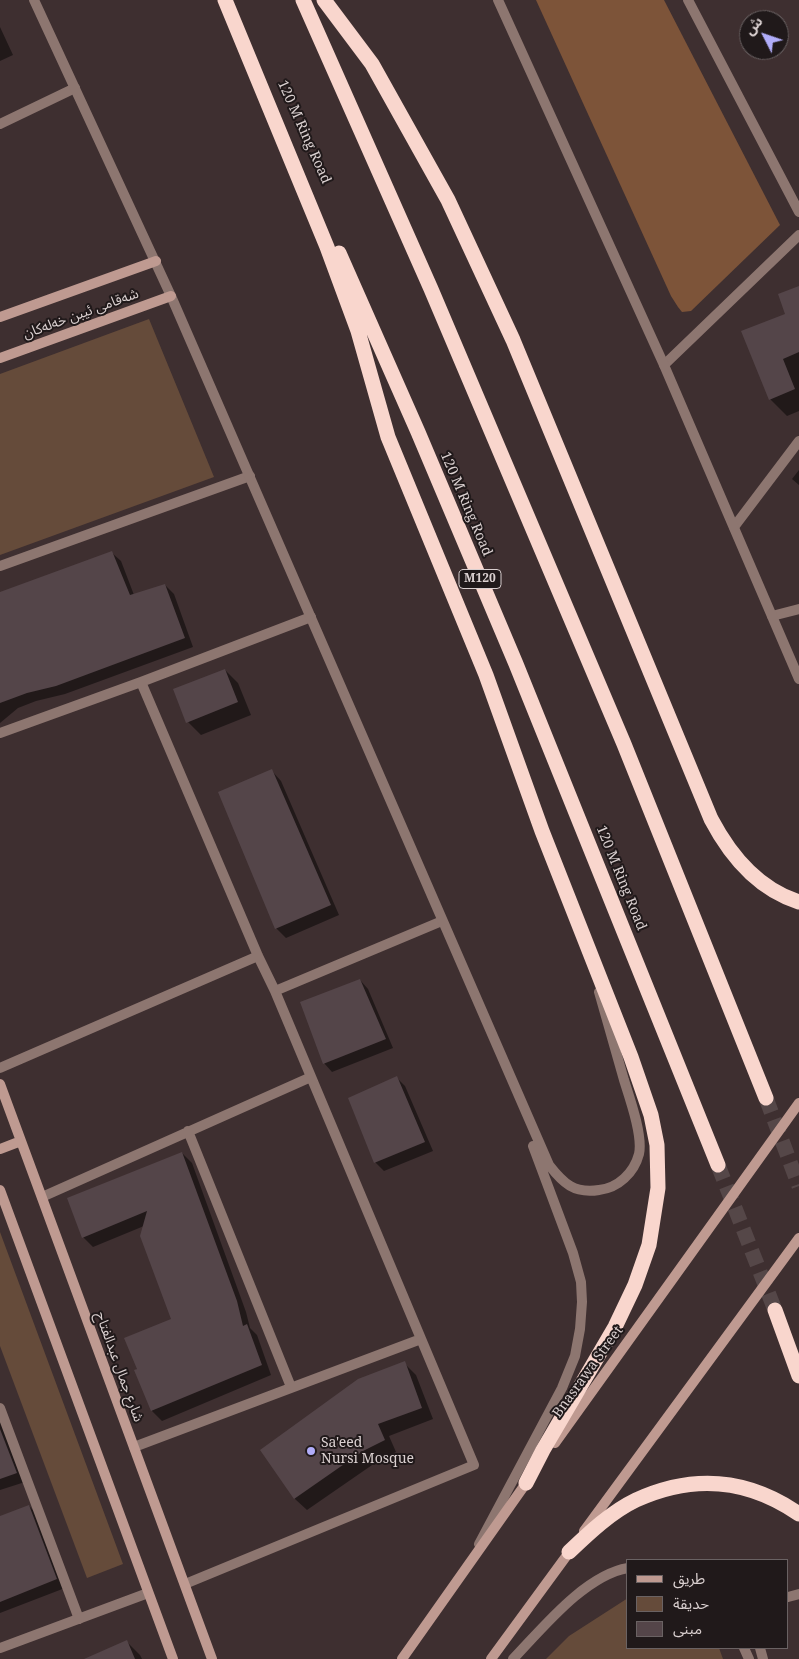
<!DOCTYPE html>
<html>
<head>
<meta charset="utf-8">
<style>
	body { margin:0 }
	#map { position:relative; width:799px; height:1659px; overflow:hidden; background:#3e2f30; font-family:"Noto Serif","Noto Sans Arabic",serif }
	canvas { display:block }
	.legend { position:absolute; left:626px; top:1559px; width:162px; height:90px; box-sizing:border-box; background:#20191a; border:1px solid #6a6263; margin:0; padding:6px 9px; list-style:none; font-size:15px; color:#dad0d0 }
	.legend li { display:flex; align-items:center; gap:10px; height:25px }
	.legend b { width:25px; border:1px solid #6a6263 }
	.north { position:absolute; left:739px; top:10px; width:50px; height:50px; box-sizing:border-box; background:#20191a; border:1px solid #6a6263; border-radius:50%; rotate:311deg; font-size:14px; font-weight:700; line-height:20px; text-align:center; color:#dad0d0 }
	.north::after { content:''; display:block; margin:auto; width:18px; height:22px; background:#b1adfa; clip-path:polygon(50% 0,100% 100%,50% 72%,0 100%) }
</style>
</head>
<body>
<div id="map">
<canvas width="799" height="1659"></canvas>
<ul class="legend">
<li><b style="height:6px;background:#bf9a91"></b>طريق</li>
<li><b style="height:14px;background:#654b3a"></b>حديقة</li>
<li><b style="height:14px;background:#544549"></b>مبنى</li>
</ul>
<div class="north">ش</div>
</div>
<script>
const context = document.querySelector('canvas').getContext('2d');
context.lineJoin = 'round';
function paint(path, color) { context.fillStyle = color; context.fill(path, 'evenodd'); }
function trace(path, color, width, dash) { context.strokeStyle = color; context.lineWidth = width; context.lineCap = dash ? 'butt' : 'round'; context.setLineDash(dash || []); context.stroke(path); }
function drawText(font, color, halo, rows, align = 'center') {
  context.font = font + ' "Noto Serif","Noto Sans Arabic",serif'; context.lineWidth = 4; context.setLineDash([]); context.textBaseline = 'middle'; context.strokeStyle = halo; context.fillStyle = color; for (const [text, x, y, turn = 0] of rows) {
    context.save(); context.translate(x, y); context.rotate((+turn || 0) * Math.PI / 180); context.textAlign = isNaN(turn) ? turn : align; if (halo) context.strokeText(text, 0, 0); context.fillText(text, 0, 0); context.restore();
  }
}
const green = new Path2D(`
	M 149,319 L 214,477 L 0,555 L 0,374 Z
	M 0,1232 L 123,1564 L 87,1578 L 0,1346 Z
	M 628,1598 L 628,1648 L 719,1648 L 723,1659 L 546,1659 L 569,1636 Z`);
const forest = new Path2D(`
	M 536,0 L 664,0 L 780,225 L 691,311 L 682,312 L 678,307 L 671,296 Z`);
const shadow = new Path2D(`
	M 0,27 L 13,55 L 0,61 Z
	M 799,291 L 799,411 L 787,416 L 770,399 L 787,314 Z
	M 799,470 L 799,485 L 792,479 Z
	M 112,553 L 121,561 L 134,595 L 165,585 L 174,594 L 193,647 L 65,694 L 36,701 L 18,708 L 0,723 L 0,593 Z
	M 225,670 L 238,683 L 251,715 L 201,735 L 188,722 Z
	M 272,771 L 281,781 L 339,915 L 286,938 L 276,928 Z
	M 360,980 L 368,989 L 393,1048 L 332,1072 L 324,1063 Z
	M 396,1077 L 405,1086 L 433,1151 L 384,1171 L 375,1162 Z
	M 182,1153 L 192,1163 L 246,1312 L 250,1328 L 257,1335 L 271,1375 L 162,1421 L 152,1411 L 136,1370 L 173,1319 L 144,1226 L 93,1247 L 83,1237 Z
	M 404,1363 L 416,1375 L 433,1419 L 389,1436 L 396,1452 L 375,1463 L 307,1510 L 295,1499 L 262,1450 Z
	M 0,1409 L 25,1482 L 0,1490 Z
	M 29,1506 L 38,1515 L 65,1588 L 0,1613 L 0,1518 Z
	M 127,1642 L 140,1655 L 142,1659 L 94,1659 Z`);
const building = new Path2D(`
	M 799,286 L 799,352 L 783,359 L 795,389 L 769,400 L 741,331 L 785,314 L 778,294 Z
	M 112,551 L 130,595 L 165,584 L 185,638 L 56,686 L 27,693 L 0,703 L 0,592 Z
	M 225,669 L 238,702 L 186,723 L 173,689 Z
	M 272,769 L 331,905 L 275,929 L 218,792 Z
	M 360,979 L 386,1039 L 323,1064 L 300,1002 Z
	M 397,1076 L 425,1142 L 374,1163 L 348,1098 Z
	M 182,1152 L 237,1301 L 243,1326 L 247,1324 L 262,1365 L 151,1411 L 134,1370 L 137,1369 L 124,1338 L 171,1319 L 140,1236 L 147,1211 L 82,1238 L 67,1198 Z
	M 405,1361 L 422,1408 L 378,1424 L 385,1440 L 363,1451 L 294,1499 L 260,1450 L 358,1379 Z
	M 0,1429 L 17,1473 L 0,1479 Z
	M 29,1505 L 57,1579 L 0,1602 L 0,1516 Z
	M 127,1640 L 135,1659 L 84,1659 Z`);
const motorwayTunnel = new Path2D(`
	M 766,1098 L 799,1186
	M 718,1165 L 775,1310`);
const minor = new Path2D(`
	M 688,0 L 799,212
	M 0,124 L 75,88
	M 664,365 L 799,235
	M 734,527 L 799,441
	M 0,566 L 250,476
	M 772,616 L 799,609
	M 141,682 L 258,956 L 275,991 L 474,1465 L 185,1584
	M 0,733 L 141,682 L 311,617
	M 275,991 L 442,921
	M 0,1068 L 258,956
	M 188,1131 L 291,1387
	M 42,1197 L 311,1077
	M 0,1408 L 79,1619
	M 134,1447 L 421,1339`);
const tertiary = new Path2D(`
	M 34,0 L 171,296 L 549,1165 C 563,1183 574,1194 599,1190 C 618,1188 634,1173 639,1154 C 643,1136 630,1099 624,1080 C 616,1051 607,1021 599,992
	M 498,0 L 664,365 L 799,679
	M 479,1544 L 562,1388 L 575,1356 L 580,1329 L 582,1302 L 581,1282 L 573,1253 L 533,1146
	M 788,1597 L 799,1594
	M 0,1648 L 148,1593
	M 744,1648 L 749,1659
	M 760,1648 L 763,1659
	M 513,1659 C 542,1629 585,1575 628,1568`);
const secondary = new Path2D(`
	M 0,317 L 156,261
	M 0,358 L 171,296
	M 0,1084 L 212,1659
	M 0,1149 L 21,1141
	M 0,1190 L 173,1659
	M 555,1443 L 799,1103
	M 584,1531 L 799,1238
	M 402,1659 L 529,1479
	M 491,1659 L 573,1547`);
const motorway = new Path2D(`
	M 225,0 L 327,247 L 358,331 L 388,437 L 486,675 L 542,831 L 631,1057 L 651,1115 L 657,1145 L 658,1188 L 649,1245 L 635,1285 L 615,1327 L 543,1450 L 526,1483
	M 303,0 L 431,289 L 624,744 L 766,1098
	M 324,0 L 372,64 L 448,200 L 513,340 L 711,819 C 731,857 758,889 799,902
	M 339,253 L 418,432 L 516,664 L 718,1165
	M 775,1310 L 799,1376
	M 569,1552 C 589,1533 611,1512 636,1500 C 693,1474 747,1478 799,1514`);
const markers = [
	[311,1451,5,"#b1adfa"]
];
const shields = [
	[480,579,42]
];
const shieldNames = [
	["M120",480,579]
];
const streetNames = [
	["120 M Ring Road",304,132,66],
	["شەقامی ئیبن خەلەکان",81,314,-20],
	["120 M Ring Road",466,504,67],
	["120 M Ring Road",621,878,68],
	["شارع جمال عبدالفتاح",119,1367,70],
	["Bnasrawa Street",588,1372,-54]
];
const poiNames = [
	["Sa'eed",321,1443],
	["Nursi Mosque",321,1459]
];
paint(green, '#654b3a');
paint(forest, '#7d5439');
paint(shadow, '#0007');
paint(building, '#544549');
trace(motorwayTunnel, '#554748', 15, [15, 8]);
trace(minor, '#8d7670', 10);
trace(tertiary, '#8d7670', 10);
trace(secondary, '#bf9a91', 10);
trace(motorway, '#f9d6cd', 15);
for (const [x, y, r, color] of markers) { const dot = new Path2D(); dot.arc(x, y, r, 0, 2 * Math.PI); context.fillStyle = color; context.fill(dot); trace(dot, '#20191a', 2); }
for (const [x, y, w] of shields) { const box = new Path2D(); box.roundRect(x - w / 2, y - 9.5, w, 19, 4); context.fillStyle = '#20191a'; context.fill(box); trace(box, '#dad0d0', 1); }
drawText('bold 12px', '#dad0d0', null, shieldNames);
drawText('14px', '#dad0d0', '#20191a', streetNames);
drawText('14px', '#dad0d0', '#20191a', poiNames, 'left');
</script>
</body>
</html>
